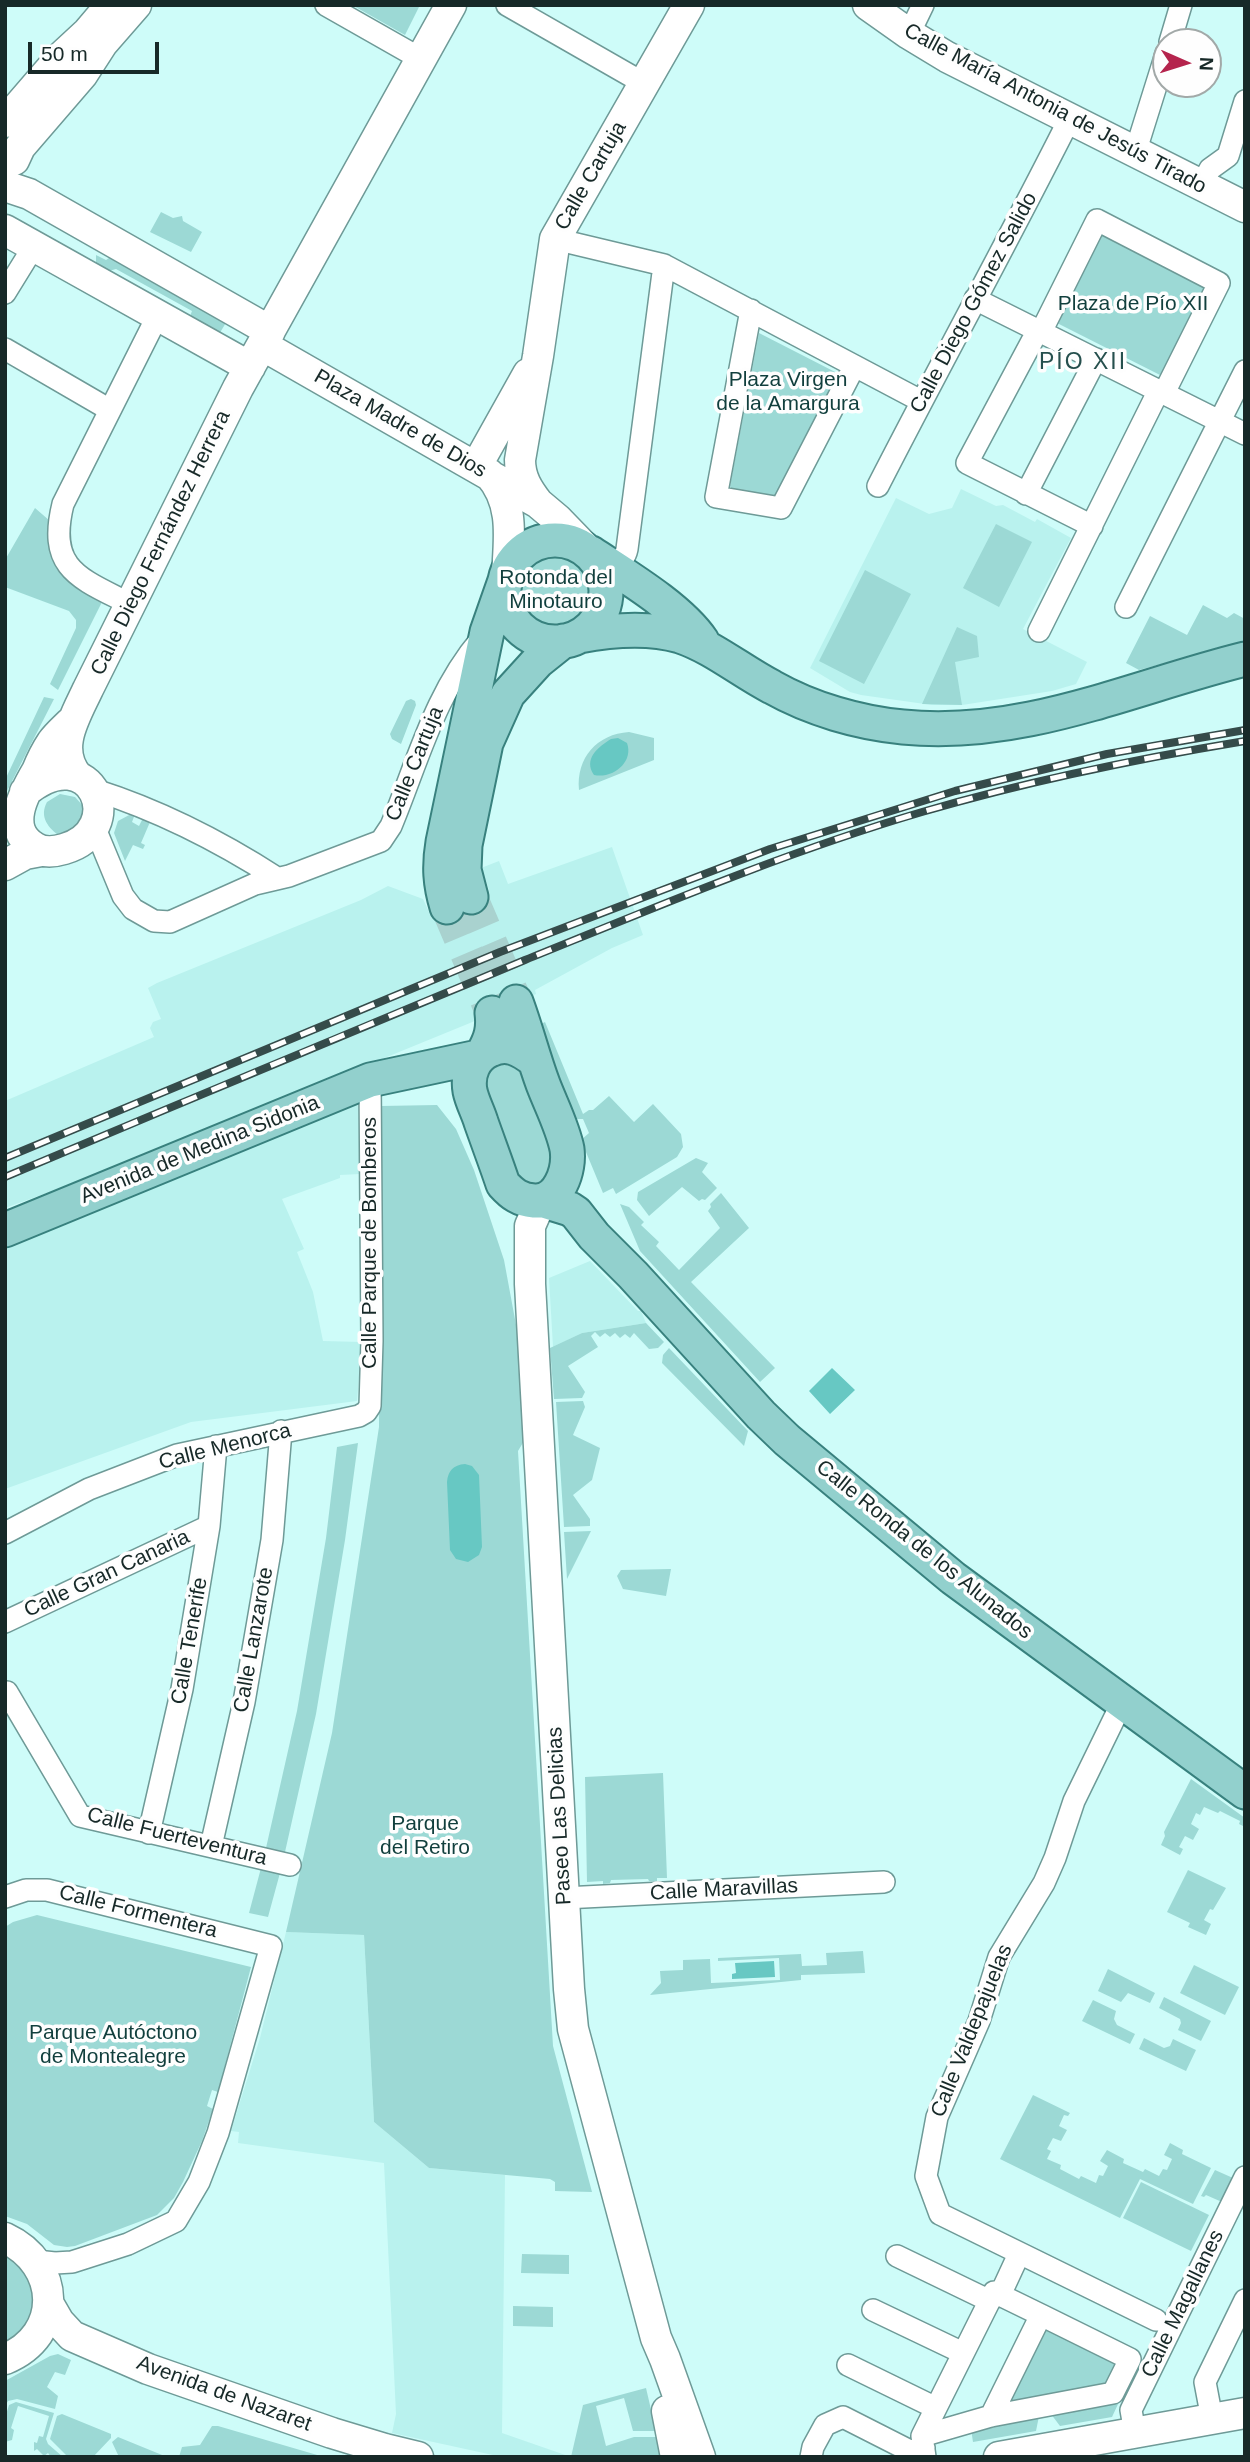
<!DOCTYPE html>
<html>
<head>
<meta charset="utf-8">
<style>
	body { margin:0 }
	#map { position:relative; width:1250px; height:2462px; overflow:hidden; background:#cefcf9; font-family:Arial,sans-serif }
	canvas { display:block }
	.frame { position:absolute; inset:0; border:7px solid #172928; pointer-events:none }
	.north { position:absolute; left:1152px; top:28px; width:70px; height:70px; box-sizing:border-box; background:#fefefe; border:2px solid #a2a9a8; border-radius:50%; rotate:93deg; font-size:19px; font-weight:700; line-height:28px; text-align:center; color:#172928 }
	.north::after { content:''; display:block; margin:auto; width:24px; height:32px; background:#b5244d; clip-path:polygon(50% 0,100% 100%,50% 72%,0 100%) }
	.scale { position:absolute; left:28px; top:42px; width:131px; height:32px; box-sizing:border-box; border:4px solid #172928; border-top:0; padding-left:9px; font-size:21px; line-height:24px; white-space:nowrap; color:#172928; -webkit-text-stroke:5px #fefefe; paint-order:stroke }
</style>
</head>
<body>
<div id="map">
<canvas width="1250" height="2462"></canvas>
<div class="frame"></div>
<div class="north">N</div>
<div class="scale">50 m</div>
</div>
<script>
const context = document.querySelector('canvas').getContext('2d');
context.lineJoin = 'round';
function paint(path, color) { context.fillStyle = color; context.fill(path, 'evenodd'); }
function trace(path, color, width, dash) { context.strokeStyle = color; context.lineWidth = width; context.lineCap = dash ? 'butt' : 'round'; context.setLineDash(dash || []); context.stroke(path); }
function drawText(font, color, halo, rows, align = 'center') {
  context.font = font + ' Arial,sans-serif'; context.lineWidth = 7; context.setLineDash([]); context.textBaseline = 'middle'; context.strokeStyle = halo; context.fillStyle = color; for (const [text, x, y, turn = 0] of rows) {
    context.save(); context.translate(x, y); context.rotate((+turn || 0) * Math.PI / 180); context.textAlign = isNaN(turn) ? turn : align; if (halo) context.strokeText(text, 0, 0); context.fillText(text, 0, 0); context.restore();
  }
}
const built = new Path2D(`
	M 961,489 L 996,506 L 1003,505 L 1035,522 L 1037,519 L 1071,538 L 1023,629 L 1087,662 L 1076,684 L 1052,691 L 962,705 L 932,705 L 861,695 L 850,692 L 810,668 L 896,498 L 929,514 L 952,508 Z
	M 612,847 L 643,935 L 612,948 L 535,990 L 536,994 L 470,1023 L 108,1171 L 5,1208 L 5,1101 L 154,1037 L 150,1028 L 153,1022 L 161,1019 L 148,988 L 157,983 L 361,900 L 388,886 L 423,899 L 430,914 L 489,890 L 481,868 L 499,861 L 508,884 Z
	M 356,1103 L 359,1107 L 360,1174 L 340,1175 L 340,1178 L 282,1199 L 304,1249 L 297,1252 L 313,1292 L 323,1341 L 362,1342 L 357,1401 L 191,1422 L 5,1489 L 5,1249 L 192,1169 Z
	M 590,1261 L 638,1311 L 641,1311 L 646,1323 L 582,1333 L 553,1347 L 549,1278 Z
	M 286,1932 L 364,1935 L 374,2122 L 429,2168 L 505,2175 L 502,2433 L 571,2457 L 502,2457 L 392,2433 L 396,2414 L 384,2163 L 238,2143 L 239,2132 L 231,2131 L 260,2038 Z`);
const green = new Path2D(`
	M 352,5 L 420,5 L 405,35 Z
	M 161,212 L 173,218 L 182,216 L 183,221 L 202,232 L 191,252 L 150,232 Z
	M 1101,234 L 1106,234 L 1207,286 L 1164,377 L 1055,322 Z
	M 96,255 L 106,260 L 112,256 L 227,321 L 218,336 L 189,319 L 192,311 L 116,269 L 105,272 L 96,266 Z
	M 759,333 L 841,375 L 777,497 L 732,489 L 730,486 Z
	M 35,508 L 50,521 L 104,598 L 58,690 L 50,684 L 76,628 L 76,620 L 69,611 L 5,587 L 5,560 Z
	M 996,524 L 1032,542 L 999,607 L 963,588 Z
	M520 591a36 36 0 1 1 72 0a36 36 0 1 1-72 0Z
	M 865,570 L 911,594 L 864,684 L 819,661 Z
	M 1203,605 L 1227,618 L 1234,613 L 1245,619 L 1245,642 L 1139,670 L 1126,663 L 1150,616 L 1187,635 Z
	M 957,627 L 977,636 L 979,657 L 955,662 L 962,705 L 922,704 Z
	M 44,697 L 54,699 L 7,791 L 5,790 L 5,780 Z
	M 411,699 L 415,701 L 416,705 L 401,744 L 392,739 L 390,734 L 406,701 Z
	M 629,732 L 654,738 L 654,760 L 579,790 C 576,758 597,734 629,732 Z
	M 60,794 L 75,797 L 85,808 L 80,824 L 61,837 C 48,828 39,817 47,802 Z
	M 133,813 L 135,814 L 132,822 L 139,826 L 143,818 L 150,822 L 141,843 L 145,845 L 143,849 L 133,845 L 125,861 L 114,833 L 118,821 Z
	M 545,1022 L 583,1114 L 589,1110 L 593,1110 L 609,1096 L 634,1122 L 653,1104 L 681,1134 L 683,1147 L 677,1157 L 616,1194 L 613,1188 L 603,1193 L 581,1140 L 589,1133 L 583,1119 L 574,1119 L 541,1024 Z
	M 497,1059 L 522,1068 L 555,1160 L 546,1186 L 519,1187 L 478,1083 Z
	M 437,1105 L 456,1129 L 474,1170 L 504,1260 L 519,1341 L 524,1441 L 518,1451 L 553,2046 L 592,2192 L 555,2191 L 555,2182 L 550,2179 L 429,2168 L 374,2122 L 364,1935 L 286,1932 L 332,1733 L 379,1427 L 381,1106 Z
	M 696,1158 L 708,1163 L 702,1172 L 717,1188 L 705,1200 L 702,1199 L 699,1201 L 682,1187 L 649,1216 L 637,1200 L 638,1192 Z
	M 721,1193 L 749,1228 L 691,1282 L 775,1368 L 760,1382 L 640,1251 L 620,1204 L 629,1207 L 644,1222 L 641,1225 L 659,1242 L 656,1246 L 679,1270 L 720,1228 L 708,1211 L 711,1207 L 710,1204 Z
	M 646,1323 L 664,1342 L 658,1348 L 649,1349 L 634,1333 L 630,1338 L 625,1334 L 620,1338 L 615,1333 L 610,1337 L 605,1333 L 600,1337 L 595,1332 L 591,1336 L 598,1347 L 568,1366 L 585,1392 L 582,1398 L 554,1399 L 550,1348 L 582,1333 Z
	M 669,1348 L 748,1431 L 744,1446 L 662,1363 L 663,1355 Z
	M 583,1401 L 585,1407 L 573,1435 L 600,1448 L 592,1480 L 573,1495 L 590,1519 L 590,1526 L 564,1527 L 556,1402 Z
	M 358,1443 L 345,1540 L 316,1714 L 285,1852 L 266,1848 L 297,1711 L 326,1538 L 337,1447 Z
	M 591,1531 L 567,1579 L 564,1532 Z
	M 671,1569 L 666,1596 L 623,1589 L 617,1576 L 621,1570 Z
	M 663,1773 L 667,1878 L 657,1878 L 657,1881 L 649,1881 L 648,1879 L 611,1880 L 610,1883 L 603,1884 L 603,1881 L 587,1882 L 585,1777 Z
	M 1191,1779 L 1245,1818 L 1245,1827 L 1239,1824 L 1240,1821 L 1220,1811 L 1218,1813 L 1204,1807 L 1200,1815 L 1196,1813 L 1191,1824 L 1199,1829 L 1193,1840 L 1185,1836 L 1179,1847 L 1183,1849 L 1180,1855 L 1161,1845 L 1165,1836 L 1164,1832 Z
	M 261,1868 L 280,1873 L 268,1917 L 249,1913 Z
	M 1188,1870 L 1226,1888 L 1213,1910 L 1210,1909 L 1204,1920 L 1211,1924 L 1206,1935 L 1188,1927 L 1190,1923 L 1167,1912 Z
	M 37,1915 L 251,1967 L 218,2092 L 212,2090 L 207,2106 L 213,2109 L 202,2141 L 183,2182 L 174,2198 L 157,2215 L 75,2246 L 67,2247 L 54,2245 L 27,2224 L 5,2216 L 5,1927 L 13,1922 Z
	M 863,1951 L 865,1973 L 801,1975 L 801,1980 L 650,1995 L 661,1983 L 660,1971 L 683,1970 L 683,1960 L 710,1959 L 711,1983 L 780,1980 L 779,1958 L 718,1961 L 718,1958 L 801,1954 L 802,1966 L 827,1965 L 826,1953 Z
	M 1194,1965 L 1239,1987 L 1225,2015 L 1180,1993 Z
	M 1108,1969 L 1155,1993 L 1150,2003 L 1128,1993 L 1121,2002 L 1098,1991 Z
	M 1164,1997 L 1211,2021 L 1201,2041 L 1178,2030 L 1181,2023 L 1180,2019 L 1159,2008 Z
	M 1093,2000 L 1116,2011 L 1114,2019 L 1117,2025 L 1135,2034 L 1130,2044 L 1082,2021 Z
	M 1144,2038 L 1164,2048 L 1170,2046 L 1173,2039 L 1196,2050 L 1186,2071 L 1139,2049 Z
	M 1033,2095 L 1070,2113 L 1068,2116 L 1064,2115 L 1059,2126 L 1067,2130 L 1061,2141 L 1053,2138 L 1047,2149 L 1051,2151 L 1047,2159 L 1061,2165 L 1060,2169 L 1079,2179 L 1081,2176 L 1096,2183 L 1099,2175 L 1103,2176 L 1108,2166 L 1100,2161 L 1107,2150 L 1124,2159 L 1123,2163 L 1143,2172 L 1145,2169 L 1159,2176 L 1163,2169 L 1167,2170 L 1172,2159 L 1164,2155 L 1170,2143 L 1183,2150 L 1182,2154 L 1211,2168 L 1193,2204 L 1140,2179 L 1120,2218 L 1000,2159 Z
	M 1215,2170 L 1233,2178 L 1222,2202 L 1206,2195 L 1204,2197 L 1201,2196 Z
	M 1141,2182 L 1209,2215 L 1191,2251 L 1123,2218 Z
	M 5,2251 L 27,2269 L 35,2300 L 31,2318 L 21,2333 L 5,2345 Z
	M 522,2254 L 569,2255 L 569,2274 L 521,2273 Z
	M 513,2306 L 553,2307 L 553,2327 L 513,2326 Z
	M 1044,2325 L 1118,2363 L 1109,2387 L 1007,2406 Z
	M 58,2354 L 71,2360 L 65,2375 L 55,2372 L 47,2387 L 58,2396 L 55,2409 L 17,2399 L 8,2401 L 5,2406 L 5,2381 L 50,2356 Z
	M 646,2388 L 656,2431 L 633,2431 L 624,2398 L 596,2406 L 606,2446 L 634,2437 L 658,2437 L 663,2457 L 571,2457 L 583,2405 Z
	M 16,2402 L 54,2413 L 46,2439 L 48,2444 L 63,2457 L 51,2457 L 48,2453 L 44,2456 L 37,2449 L 34,2451 L 34,2442 L 37,2443 L 39,2436 L 43,2437 L 49,2416 L 18,2406 L 11,2428 L 14,2430 L 12,2440 L 5,2442 L 5,2418 L 9,2405 Z
	M 1119,2402 L 1112,2417 L 1060,2426 L 1051,2414 Z
	M 62,2414 L 111,2434 L 111,2438 L 93,2457 L 68,2457 L 50,2439 L 57,2416 Z
	M 1039,2416 L 1036,2431 L 973,2442 L 971,2429 Z
	M 212,2426 L 218,2426 L 324,2457 L 179,2457 L 182,2447 L 200,2445 Z
	M 118,2437 L 167,2457 L 119,2457 L 112,2442 Z`);
const water = new Path2D(`
	M 611,739 L 618,738 L 627,743 C 634,762 613,779 594,775 C 583,759 598,747 611,739 Z
	M 832,1368 L 855,1390 L 830,1414 L 809,1391 Z
	M 465,1464 L 472,1466 L 479,1475 L 482,1547 L 479,1555 L 468,1562 L 456,1559 L 450,1550 L 447,1482 C 448,1471 453,1465 465,1464 Z
	M 774,1961 L 775,1977 L 732,1979 L 732,1974 L 736,1973 L 735,1963 Z`);
const primaryTunnel = new Path2D(`
	M 471,897 L 516,1002
	M 447,907 L 492,1013`);
const street = new Path2D(`
	M 326,5 L 421,59
	M 507,5 L 645,84
	M 909,34 L 923,5
	M 1170,42 L 1181,5
	M 1135,153 L 1166,54
	M 1201,186 L 1210,169 L 1228,156 L 1245,101
	M 555,239 L 664,265 L 921,401
	M 5,293 L 34,246
	M 975,299 L 1245,434
	M 751,310 L 716,497 L 781,508 L 854,367
	M 1038,330 L 967,463 L 1092,526
	M 1041,332 L 1097,220 L 1219,283 L 1164,393
	M 5,349 L 110,410
	M 878,486 C 941,363 1007,243 1069,120
	M 1026,494 L 1096,359
	M 602,557 C 613,561 624,564 627,549 L 664,265
	M 130,604 C 79,578 47,569 63,504 L 158,315
	M 1126,607 L 1245,371
	M 1039,631 L 1159,390
	M 95,790 C 158,810 221,842 277,878
	M 94,826 L 123,896 L 133,909 L 154,921 L 170,922 L 255,884 L 289,876 L 381,841 L 391,826 C 418,761 435,693 481,639
	M 5,1533 L 89,1489 L 177,1455 L 359,1416 L 366,1412 L 370,1406 L 372,1341 L 370,1080
	M 5,1622 L 209,1526
	M 7,1692 L 80,1816 L 290,1865
	M 1124,1704 L 1115,1717 L 1074,1801 L 1055,1858 L 1044,1883 L 999,1957 L 979,2021 L 937,2117 L 926,2176 L 940,2214 L 1156,2320
	M 149,1833 L 182,1689 L 209,1526 L 216,1446
	M 211,1846 L 244,1702 L 272,1540 L 281,1431
	M 5,1897 L 26,1890 L 47,1890 L 271,1946 L 218,2133 L 199,2182 L 176,2221 L 128,2244 L 72,2262 L 55,2263 L 36,2261
	M 564,1898 L 884,1882
	M 897,2256 L 990,2301
	M 1000,2295 L 1041,2315
	M 873,2310 L 963,2353
	M 848,2365 L 936,2408
	M 1212,2419 L 1205,2382 L 1245,2300
	M 1135,2433 L 1131,2410 L 1245,2177
	M 922,2436 L 991,2416 L 1113,2393 L 1130,2359 L 1041,2315 L 991,2416
	M 811,2457 L 813,2447 L 825,2425 L 843,2417 L 910,2451 L 924,2448
	M 925,2457 L 922,2436 L 994,2292 L 1000,2295 L 1019,2254`);
const secondary = new Path2D(`
	M 868,5 L 909,34 L 947,57 L 1245,207
	M 5,122 L 61,57 L 88,32 L 110,6
	M 14,160 L 20,147 L 82,75 L 102,44 L 136,5
	M 5,186 L 29,194 L 270,331
	M 5,230 L 250,367
	M 262,345 L 538,503 L 557,519 L 589,552
	M 476,467 L 528,374
	M 489,474 C 515,503 509,539 507,575
	M 538,503 C 528,490 520,478 520,460 L 538,356 L 555,239 L 689,5
	M 78,777 C 54,749 75,717 88,689 L 238,388 L 451,5
	M 25,792 C 92,736 130,830 64,849 C 54,852 43,853 34,847 C 4,828 24,793 37,771 C 41,761 46,751 52,742 C 57,735 64,729 70,723
	M 5,865 L 25,854 L 41,851
	M 541,1201 L 530,1226 L 530,1284 L 569,1989 L 573,2029 L 656,2338 L 665,2359 L 700,2457
	M 5,2238 C 61,2264 64,2335 5,2359
	M 48,2303 L 59,2322 L 72,2336 L 148,2369 L 332,2433 L 385,2449 L 418,2457
	M 667,2411 L 676,2457
	M 999,2457 L 1245,2413`);
const primary = new Path2D(`
	M504 591a51 51 0 1 1 102 0a51 51 0 1 1-102 0Z
	M 591,553 C 624,575 680,608 702,641
	M 579,636 C 611,630 649,627 680,636 C 713,647 741,671 772,687 C 811,709 859,723 903,727 C 1023,739 1132,687 1245,659
	M 471,897 L 464,870 L 465,845 L 486,743 L 508,694 L 538,661 L 563,641
	M 447,907 C 440,884 439,866 443,842 L 487,632 L 507,575
	M 516,1002 C 526,1029 533,1057 543,1084 C 551,1105 563,1128 567,1149 C 570,1170 559,1203 534,1201 C 520,1200 512,1194 503,1184 C 496,1163 488,1142 481,1122 C 478,1112 472,1101 470,1091 C 467,1074 474,1057 490,1050 C 507,1042 520,1049 534,1060
	M 483,1053 C 491,1039 494,1029 492,1013
	M 544,1201 L 570,1209 L 576,1213 L 594,1236 L 633,1275 L 761,1415 L 787,1440 L 953,1578 L 1245,1792
	M 5,1230 L 370,1080 L 478,1057`);
const rail = new Path2D(`
	M 5,1158 L 500,952 L 770,849 L 955,791 L 1107,754 L 1245,730
	M 5,1177 C 178,1104 351,1032 525,960 C 656,907 786,852 922,812 C 1028,781 1136,759 1245,741`);
const streetNames = [
	["Calle María Antonia de Jesús Tirado",1055,109,28],
	["Calle Cartuja",591,176,-60],
	["Calle Diego Gómez Salido",974,303,-62],
	["Plaza Madre de Dios",400,424,30],
	["Calle Diego Fernández Herrera",161,543,-64],
	["Calle Cartuja",415,764,-68],
	["Avenida de Medina Sidonia",200,1150,-22],
	["Calle Parque de Bomberos",370,1243,-90],
	["Calle Menorca",225,1447,-14],
	["Calle Ronda de los Alunados",924,1550,39],
	["Calle Gran Canaria",107,1574,-25],
	["Calle Lanzarote",254,1640,-80],
	["Calle Tenerife",190,1641,-80],
	["Paseo Las Delicias",560,1816,-93],
	["Calle Fuerteventura",177,1837,14],
	["Calle Maravillas",724,1890,-3],
	["Calle Formentera",138,1912,14],
	["Calle Valdepajuelas",972,2031,-68],
	["Calle Magallanes",1183,2304,-64],
	["Avenida de Nazaret",224,2394,20]
];
const parkNames = [
	["Plaza de Pío XII",1133,304],
	["Plaza Virgen",788,380],
	["de la Amargura",788,404],
	["Rotonda del",556,578],
	["Minotauro",556,602],
	["Parque",425,1824],
	["del Retiro",425,1848],
	["Parque Autóctono",113,2033],
	["de Montealegre",113,2057]
];
const neighbourhoodNames = [
	["PÍO XII",1083,363]
];
paint(built, '#b9f2ee');
paint(green, '#9cd9d5');
paint(water, '#67c8c3');
trace(primaryTunnel, '#a9d2cf', 33, [33, 17]);
trace(street, '#6e9a97', 24);
trace(secondary, '#6e9a97', 33);
trace(primary, '#38817e', 37);
trace(street, '#fff', 21);
trace(secondary, '#fff', 30);
trace(primary, '#92d0cd', 33);
trace(rail, '#354b4a', 8);
trace(rail, '#fefefe', 5, [16]);
drawText('21px', '#172928', '#fefefe', streetNames);
drawText('21px', '#113f3d', '#fefefe', parkNames);
context.letterSpacing = '2px';
drawText('23px', '#26504e', '#fefefe', neighbourhoodNames);
context.letterSpacing = '0px';
</script>
</body>
</html>
